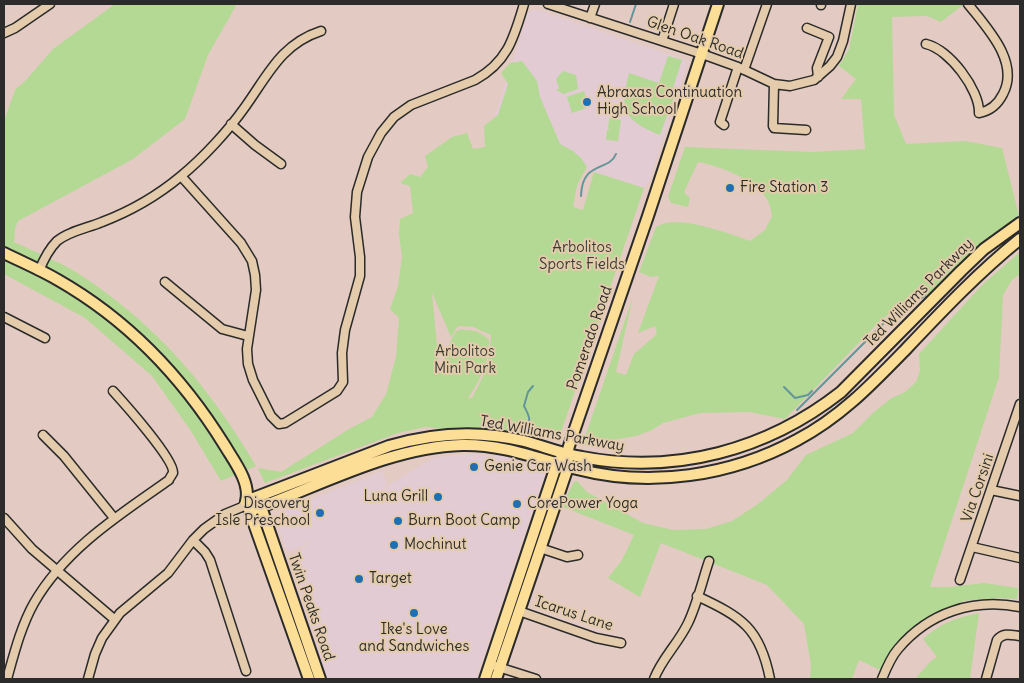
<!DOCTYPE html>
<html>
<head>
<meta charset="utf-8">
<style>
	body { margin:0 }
	#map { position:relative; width:1024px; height:683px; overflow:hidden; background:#e3cbc3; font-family:Delius,sans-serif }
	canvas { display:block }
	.frame { position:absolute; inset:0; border:5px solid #2b2b2b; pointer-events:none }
</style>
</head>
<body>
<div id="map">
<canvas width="1024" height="683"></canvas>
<div class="frame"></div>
</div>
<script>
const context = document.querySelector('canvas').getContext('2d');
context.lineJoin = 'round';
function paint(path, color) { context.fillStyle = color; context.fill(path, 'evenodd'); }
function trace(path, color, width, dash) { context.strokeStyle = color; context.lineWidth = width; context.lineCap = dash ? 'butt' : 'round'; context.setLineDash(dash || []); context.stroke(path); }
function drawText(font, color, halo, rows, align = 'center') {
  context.font = font + ' Delius,sans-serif'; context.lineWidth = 4; context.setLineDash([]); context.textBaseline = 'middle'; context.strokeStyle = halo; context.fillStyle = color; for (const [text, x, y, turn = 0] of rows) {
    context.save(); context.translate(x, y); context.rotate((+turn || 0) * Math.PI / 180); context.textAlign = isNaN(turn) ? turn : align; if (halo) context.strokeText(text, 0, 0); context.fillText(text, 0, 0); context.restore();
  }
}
const built = new Path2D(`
	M 535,9 L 686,60 L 686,67 L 649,182 L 644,188 L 488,138 L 528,13 Z
	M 466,454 L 506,456 L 546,470 L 476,679 L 326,679 L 294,561 L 296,551 L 316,540 L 287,552 L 275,516 L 283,510 L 383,471 L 387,485 L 358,517 L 389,485 L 433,458 Z`);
const green = new Path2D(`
	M 115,4 L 237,4 L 208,55 L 185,119 L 133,159 L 18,221 L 15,229 L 14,242 C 37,253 61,262 82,276 C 158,326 210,388 256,466 L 221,481 L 191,431 L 152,376 L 85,318 L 4,274 L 4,121 L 15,90 L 26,80 L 53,49 Z
	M 858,4 L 963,5 L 941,22 L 927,16 L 892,17 L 894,115 L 906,144 L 965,141 L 1002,148 L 1019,216 L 982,243 L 933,293 L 904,302 L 880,321 L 785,419 L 749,412 L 700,413 L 663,423 L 652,430 L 636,436 L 584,445 L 584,440 L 633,297 L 616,372 L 626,375 L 634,354 L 657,334 L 655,326 L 638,333 L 659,276 L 651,277 L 639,272 L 656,227 C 676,213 728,233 750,241 L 765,230 L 772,216 C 771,211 770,205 768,201 C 758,180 719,166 698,162 L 684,192 L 690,198 L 688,207 L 671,203 L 668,197 L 685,147 L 813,152 L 865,149 L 861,99 L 841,99 L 856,79 L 839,66 L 849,49 Z
	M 668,56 L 682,60 L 673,88 L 677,89 L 660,135 C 624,121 619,110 629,73 L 659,83 Z
	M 522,61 L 537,81 L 540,97 L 560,144 L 573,151 L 581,158 L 587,167 L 577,185 L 573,207 L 583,210 L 594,172 L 644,188 L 558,441 L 528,433 L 494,428 L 437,432 L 437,428 L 425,427 L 398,433 L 265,483 L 258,468 L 281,472 L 349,429 L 372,417 L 386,394 L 396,357 L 399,318 L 390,309 L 398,286 L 402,257 L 399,234 L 400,219 L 413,213 L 410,186 L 400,183 L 410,174 L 420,177 L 428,167 L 425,156 L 452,137 L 467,133 L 473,149 L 485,147 L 484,126 L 498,115 L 508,84 L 501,73 L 510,63 ZM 432,293 L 451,337 L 458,326 L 473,327 L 491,335 C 489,365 486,372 472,398 L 468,398 C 481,380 489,361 489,340 C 483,334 476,330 467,330 C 465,330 462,329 459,330 C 451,332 444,362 441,370 L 438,357 Z
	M 563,71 L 576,75 L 578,89 L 564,94 L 556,90 L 559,88 L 556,79 Z
	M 584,91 L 589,107 L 572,113 L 567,97 Z
	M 609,118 L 621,120 L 618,141 L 606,140 L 607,130 L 611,130 L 608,129 Z
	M 1020,252 L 1020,274 L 1012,280 L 1003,295 L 999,377 L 930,587 L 949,587 L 984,583 L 1018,588 L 1017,599 L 1000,598 L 964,601 L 925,621 L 898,644 L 880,670 L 859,660 L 852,679 L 810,679 L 811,665 L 804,624 L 767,585 L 661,543 L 640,597 L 608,578 L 622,560 L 634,535 L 563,507 L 565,499 L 574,482 L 577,481 L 587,492 L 643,523 L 673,530 L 706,529 L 732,521 L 758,504 L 787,480 L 806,455 L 853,433 L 875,411 L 892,398 L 905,392 L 916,382 L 920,371 L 919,354 L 983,284 Z
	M 979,613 L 970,679 L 915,679 L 931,661 L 937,657 L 923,639 C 941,623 955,618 979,613 Z`);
const stream = new Path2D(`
	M 630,22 L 636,4
	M 581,196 C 582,160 609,172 616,154
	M 784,387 L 795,398 L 808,395 L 812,391
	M 797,410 L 885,322 L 897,312 L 925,296
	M 525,429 C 533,421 528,414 524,406 L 528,392 L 533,386`);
const minor = new Path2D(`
	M 548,4 L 702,54 L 738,67 L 774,84 L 790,86 L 814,80 L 830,66 L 837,57 L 843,41 L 851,4
	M 821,5 L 821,4
	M 590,18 L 595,4
	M 807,28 L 829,37 L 817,68 L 818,77
	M 4,33 L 15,28 L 50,4
	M 662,41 L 674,4
	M 926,44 C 949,49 980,90 979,113 C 990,111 998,104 1003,94 C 1020,62 987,28 968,4
	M 744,70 L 767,4
	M 774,84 L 773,126 L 774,128 L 806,130
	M 231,124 L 255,145 L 281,164
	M 724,125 L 720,122 L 738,67
	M 181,176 L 241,243 L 252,261 L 255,275 L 256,290 L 247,349 L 248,364 L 253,380 L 271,416 L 279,424 L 285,423 L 337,391 L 343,382 L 342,353 L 345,330 L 360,276 L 360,257 L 355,217 L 357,192 L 368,157 L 381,133 L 394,117 L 411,105 L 475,80 C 508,62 514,37 524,4
	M 39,271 C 43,261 49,249 57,241 C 69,231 88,228 102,222 C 131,211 157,196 181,176 C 203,158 228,131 245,107 C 268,75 281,44 321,31
	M 165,282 L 222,329 L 248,336
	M 4,317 L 45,338
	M 43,435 L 64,456 L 114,518
	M 991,490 L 1020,496
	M 4,518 L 32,549 L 114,619
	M 193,540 L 205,552 L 210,560 L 246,671
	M 972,547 L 1020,558
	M 540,548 L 567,557 L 578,555
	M 960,580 L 1020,404
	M 697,596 C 742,617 760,628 770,679
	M 519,611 L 596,638 L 621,643
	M 495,666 L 536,679
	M 7,679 C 14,654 21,626 34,603 C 65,549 119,515 169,480 C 169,479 173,473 173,473 C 175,460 123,402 113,391
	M 88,679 L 95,654 L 102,638 L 120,613 L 168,573 L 193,540 L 204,529 L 225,514 L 242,507 L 246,501
	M 654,679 C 662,658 678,644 688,623 C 697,604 702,582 709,561
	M 882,679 C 886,669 891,657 898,649 C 929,612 974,598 1020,607
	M 986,679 L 997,640 C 1004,632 1011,635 1020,636`);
const major = new Path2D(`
	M 4,253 C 22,262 41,270 58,280 C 128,320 183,378 225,446 C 234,461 251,483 246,501 L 309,679
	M 246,501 L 389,446 C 433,433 479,430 524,441 C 543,446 562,454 582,457 C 675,475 767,450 841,392 L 961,271 L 984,249 L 1020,223
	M 259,501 L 320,679
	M 250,511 C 318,487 389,447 462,445 C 503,444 538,459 577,469 C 650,488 731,476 797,440 C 841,417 873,383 907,348 C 943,310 979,272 1020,239
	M 485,679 L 557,463 L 560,460
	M 496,679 L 568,467 L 567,454 L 569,446 L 648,216 L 718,4`);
const markers = [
	[587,102,5,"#1f6fb2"],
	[730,188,5,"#1f6fb2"],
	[474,467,5,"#1f6fb2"],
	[438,497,5,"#1f6fb2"],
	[517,504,5,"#1f6fb2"],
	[320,513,5,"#1f6fb2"],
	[398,521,5,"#1f6fb2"],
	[394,545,5,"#1f6fb2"],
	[359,579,5,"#1f6fb2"],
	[414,613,5,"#1f6fb2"]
];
const streetNames = [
	["Glen Oak Road",695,38,19],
	["Ted Williams Parkway",919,293,-45],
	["Pomerado Road",590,338,-71],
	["Ted Williams Parkway",552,434,10],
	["Via Corsini",978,488,-71],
	["Twin Peaks Road",311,607,71],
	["Icarus Lane",574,614,18]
];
const poiNames = [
	["Abraxas Continuation",597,93],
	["High School",597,110],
	["Fire Station 3",740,188],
	["Genie Car Wash",484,467],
	["Luna Grill",428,497,"right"],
	["Discovery",310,504,"right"],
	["Isle Preschool",310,521,"right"],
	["CorePower Yoga",527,504],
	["Burn Boot Camp",408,521],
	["Mochinut",404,545],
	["Target",369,579],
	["Ike's Love",414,630,"center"],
	["and Sandwiches",414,647,"center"]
];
const parkNames = [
	["Arbolitos",582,248],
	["Sports Fields",582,265],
	["Arbolitos",465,352],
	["Mini Park",465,369]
];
paint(built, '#e3cbd4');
paint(green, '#b3d994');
trace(stream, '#649598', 2);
trace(minor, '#2b2b2b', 11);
trace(major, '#2b2b2b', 14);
trace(minor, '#e3cbab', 8);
trace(major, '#fcde96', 10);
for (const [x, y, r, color] of markers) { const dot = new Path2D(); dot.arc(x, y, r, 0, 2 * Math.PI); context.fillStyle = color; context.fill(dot); trace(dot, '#e3cbab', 2); }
drawText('15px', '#2b2b2b', '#e3cbab', streetNames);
drawText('15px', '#2b2b2b', '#e3cbab', poiNames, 'left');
drawText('15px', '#393c36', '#e3cbab', parkNames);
</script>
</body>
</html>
